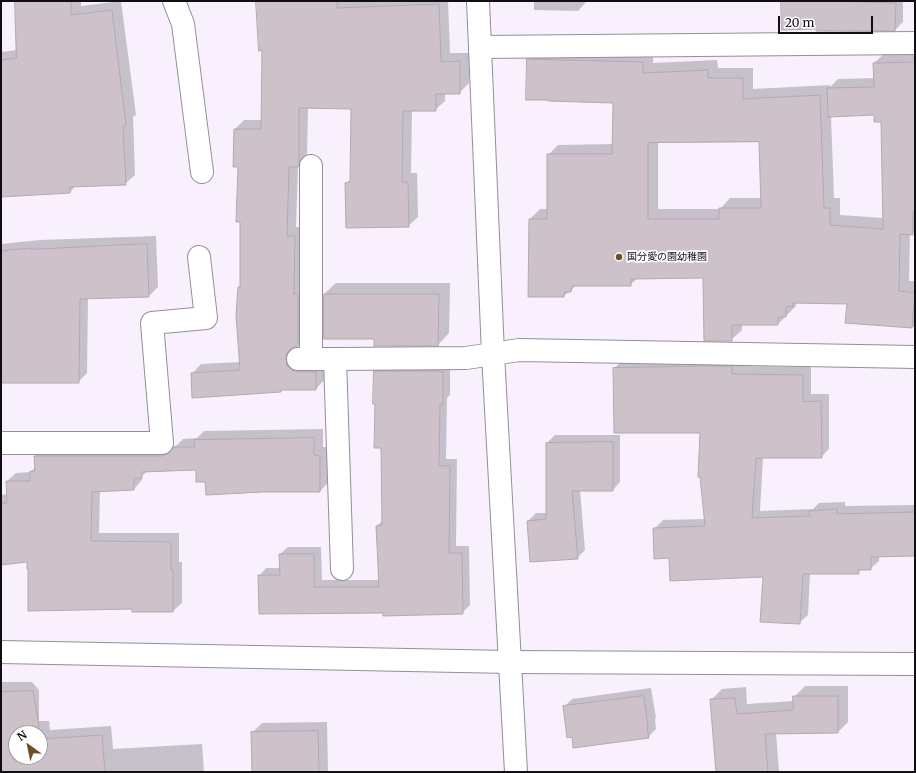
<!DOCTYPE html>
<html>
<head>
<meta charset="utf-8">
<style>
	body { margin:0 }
	#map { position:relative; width:916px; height:773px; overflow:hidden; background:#f8f1fd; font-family:Merriweather,serif }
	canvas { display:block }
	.frame { position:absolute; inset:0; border:2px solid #100e12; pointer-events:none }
	.north { position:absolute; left:8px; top:725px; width:40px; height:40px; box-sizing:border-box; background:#fff; border:1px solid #9f9fa0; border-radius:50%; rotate:327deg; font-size:11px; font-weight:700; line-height:16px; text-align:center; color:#100e12 }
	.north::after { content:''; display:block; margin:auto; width:14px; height:18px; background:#6e4f25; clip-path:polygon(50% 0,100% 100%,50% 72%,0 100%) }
	.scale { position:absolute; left:778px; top:16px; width:95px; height:18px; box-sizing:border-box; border:2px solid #100e12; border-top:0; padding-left:5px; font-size:12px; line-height:14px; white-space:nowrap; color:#100e12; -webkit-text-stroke:3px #fff; paint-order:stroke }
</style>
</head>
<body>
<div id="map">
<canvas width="916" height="773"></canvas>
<div class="frame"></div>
<div class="north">N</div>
<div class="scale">20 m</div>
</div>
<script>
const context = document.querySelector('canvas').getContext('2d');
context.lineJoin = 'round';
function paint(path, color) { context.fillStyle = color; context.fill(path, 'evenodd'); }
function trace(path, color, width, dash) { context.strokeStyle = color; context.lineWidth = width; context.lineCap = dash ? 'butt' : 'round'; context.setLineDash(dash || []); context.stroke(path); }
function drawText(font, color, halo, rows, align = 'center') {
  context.font = font + ' Merriweather,"Noto Sans JP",serif'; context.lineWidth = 3.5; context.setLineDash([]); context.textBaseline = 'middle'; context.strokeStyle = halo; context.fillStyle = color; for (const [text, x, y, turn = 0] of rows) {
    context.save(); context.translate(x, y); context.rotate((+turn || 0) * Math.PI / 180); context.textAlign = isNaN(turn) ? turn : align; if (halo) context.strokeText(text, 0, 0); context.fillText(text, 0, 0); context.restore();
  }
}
const shadow = new Path2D(`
	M 16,1 L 81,1 L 81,6 L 121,1 L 136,115 L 133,117 L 135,175 L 125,184 L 76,186 L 70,192 L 1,196 L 1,52 L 17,50 Z
	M 257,1 L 448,1 L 450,53 L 469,53 L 469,83 L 459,93 L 445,93 L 445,101 L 435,110 L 412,110 L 411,173 L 417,173 L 418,217 L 408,226 L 346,183 L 351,179 L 352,108 L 308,108 L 307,157 L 298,167 L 296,227 L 304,227 L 307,336 L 298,346 L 295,346 L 294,350 L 325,363 L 325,379 L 316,389 L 282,389 L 280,391 L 192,374 L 201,364 L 240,362 L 239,287 L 241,285 L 241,221 L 239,166 L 235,129 L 244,120 L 262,120 L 263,49 Z
	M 534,1 L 587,1 L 578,11 L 534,10 Z
	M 782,1 L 903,1 L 903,22 L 895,30 L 817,28 Z
	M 539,49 L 653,53 L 653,63 L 717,60 L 718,68 L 753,68 L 753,89 L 830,85 L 830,87 L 838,79 L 875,78 L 874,63 L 885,53 L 915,53 L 915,231 L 913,234 L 910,234 L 909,281 L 915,281 L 915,327 L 846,322 L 848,303 L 796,302 L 796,306 L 778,324 L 742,324 L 742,330 L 731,340 L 704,277 L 638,278 L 630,285 L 577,285 L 564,296 L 530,219 L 540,209 L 548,209 L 548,155 L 558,145 L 613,144 L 614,102 L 528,60 ZM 875,114 L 882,121 L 884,218 L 840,215 L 840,198 L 834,198 L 831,116 ZM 760,141 L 762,198 L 730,198 L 720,209 L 658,209 L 658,142 Z
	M 156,236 L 158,287 L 149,296 L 88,298 L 87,373 L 78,382 L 1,382 L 1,244 L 40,240 Z
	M 336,283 L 450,283 L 449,333 L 438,345 L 375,338 L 324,294 Z
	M 740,358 L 740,366 L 811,367 L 811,394 L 829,394 L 829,449 L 821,457 L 763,457 L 760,511 L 813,509 L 819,503 L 845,502 L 845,506 L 915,505 L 915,555 L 879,556 L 879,561 L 870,569 L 862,569 L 858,573 L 810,573 L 808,615 L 799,623 L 764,576 L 670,557 L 654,529 L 663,520 L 705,519 L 701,432 L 614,369 L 622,360 Z
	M 382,364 L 450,365 L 450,395 L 447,398 L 446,459 L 457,459 L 456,546 L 469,546 L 470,605 L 462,613 L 384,612 L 259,576 L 266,568 L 281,568 L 280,554 L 288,547 L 321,547 L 322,580 L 380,580 L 377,526 L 383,520 L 382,447 L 376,403 L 375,372 Z
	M 323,429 L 323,447 L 328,447 L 329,482 L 320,491 L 206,481 L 197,469 L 148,470 L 142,476 L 142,480 L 134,489 L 100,491 L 99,533 L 179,533 L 179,562 L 182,562 L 182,603 L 173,611 L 133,608 L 28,561 L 1,564 L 1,495 L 7,494 L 7,481 L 16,473 L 31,472 L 35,467 L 35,456 L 44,447 L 172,447 L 177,445 L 183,439 L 197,438 L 204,431 Z
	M 555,435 L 620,435 L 620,482 L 613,490 L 580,490 L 585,550 L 577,558 L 528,521 L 536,513 L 547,513 L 547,443 Z
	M 1,682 L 32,682 L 39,690 L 39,721 L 49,721 L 50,730 L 111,726 L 113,749 L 202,744 L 204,772 L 1,772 ZM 16,733 L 40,733 L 40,757 L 16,757 Z
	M 805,686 L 848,686 L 848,722 L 838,732 L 776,733 L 779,772 L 717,772 L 711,700 L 722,689 L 746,687 L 747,704 L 794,701 L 794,697 Z
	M 651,688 L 656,718 L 655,719 L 656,729 L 648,737 L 573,736 L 564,707 L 572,699 Z
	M 327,722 L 328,772 L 253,772 L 252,733 L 262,723 Z`);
const building = new Path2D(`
	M 15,1 L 71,1 L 71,15 L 112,10 L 126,125 L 123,126 L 126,185 L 70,187 L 70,193 L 1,197 L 1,60 L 16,58 Z
	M 256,1 L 337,1 L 337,8 L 439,4 L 441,62 L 460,61 L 460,94 L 436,94 L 436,111 L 403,111 L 402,182 L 408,182 L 409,227 L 346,228 L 345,183 L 350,182 L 351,109 L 299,108 L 299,164 L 298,167 L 289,167 L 287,236 L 295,236 L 294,294 L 298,294 L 298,346 L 291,348 L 287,353 L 286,359 L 287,366 L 292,370 L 298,372 L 316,372 L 316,390 L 281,390 L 281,392 L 192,398 L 191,373 L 240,370 L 236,315 L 238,287 L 240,287 L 240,222 L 236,222 L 238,167 L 233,167 L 234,129 L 261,129 L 262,50 L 259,51 Z
	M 781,1 L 835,1 L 896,3 L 895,31 L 816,31 L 816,29 L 782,30 Z
	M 527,59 L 643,62 L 643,73 L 708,70 L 708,78 L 743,78 L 743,99 L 820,95 L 824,208 L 830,208 L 830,225 L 883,229 L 881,122 L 874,122 L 874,115 L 828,117 L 827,88 L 874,87 L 873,63 L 915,62 L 915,211 L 913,211 L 913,235 L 900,234 L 899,291 L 915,293 L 912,328 L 845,323 L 847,304 L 793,303 L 793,306 L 786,307 L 786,317 L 778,317 L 778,325 L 732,325 L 732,341 L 704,341 L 703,278 L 631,279 L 631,286 L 572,286 L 571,292 L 564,292 L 564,297 L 528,297 L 529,219 L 547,219 L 547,154 L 612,154 L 613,103 L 548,101 L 548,100 L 526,100 ZM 759,142 L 761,208 L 719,208 L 719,219 L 648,219 L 648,143 Z
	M 147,244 L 149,297 L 80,299 L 79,383 L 1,383 L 1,251 L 31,248 L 31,249 Z
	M 324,294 L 439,294 L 438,346 L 374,346 L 374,339 L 324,339 Z
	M 698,366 L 732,366 L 732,374 L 803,375 L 803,402 L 821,401 L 822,458 L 756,458 L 752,518 L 810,516 L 809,511 L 837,509 L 837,514 L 915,512 L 915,556 L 871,557 L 871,570 L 858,570 L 859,574 L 803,574 L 800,624 L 760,622 L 763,577 L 670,581 L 669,558 L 654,559 L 653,528 L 705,526 L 700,477 L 698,477 L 700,433 L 614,433 L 613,368 Z
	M 374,371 L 438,371 L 438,372 L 443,372 L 443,404 L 440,404 L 439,466 L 450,466 L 449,553 L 462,553 L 463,614 L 383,616 L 383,613 L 259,614 L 258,575 L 280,575 L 279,554 L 314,554 L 314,587 L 379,587 L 376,526 L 382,525 L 381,448 L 374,448 L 375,404 L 373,404 Z
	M 314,438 L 314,455 L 320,456 L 320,492 L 262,492 L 206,495 L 205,482 L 196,482 L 196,470 L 142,472 L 142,478 L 134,478 L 134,490 L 92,492 L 91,541 L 171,542 L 171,570 L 173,570 L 173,612 L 132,612 L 132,609 L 28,611 L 28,569 L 27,569 L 27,562 L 1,565 L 1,503 L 7,503 L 6,481 L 30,481 L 30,471 L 35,471 L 34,456 L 162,456 L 169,453 L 173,447 L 195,447 L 194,440 Z
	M 613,442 L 613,491 L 572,491 L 578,559 L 530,562 L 527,521 L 546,519 L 546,443 Z
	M 33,691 L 40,733 L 16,733 L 16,757 L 40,757 L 40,735 L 41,739 L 102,735 L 105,772 L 1,772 L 1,692 Z
	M 644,696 L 648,727 L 647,727 L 649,738 L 573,748 L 572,737 L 567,738 L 563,706 Z
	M 793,696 L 838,696 L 838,733 L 765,734 L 768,772 L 716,772 L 710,699 L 735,698 L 737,714 L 793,710 Z
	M 318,731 L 319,772 L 252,772 L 251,732 Z`);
const street = new Path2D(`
	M 174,1 L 183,24 L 202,172
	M 478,1 L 493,354 L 516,772
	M 480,47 L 915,43
	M 298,359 L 335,359 L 466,358 L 519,350 L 915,357
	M 311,359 L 311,166
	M 335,359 L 342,569
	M 1,443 L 162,443 L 152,323 L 206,318 L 199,257`);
const secondary = new Path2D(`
	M 1,652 L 510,662 L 915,664`);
const markers = [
	[619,257,4,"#6e4f25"]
];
const poiNames = [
	["国分愛の園幼稚園",627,257]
];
paint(shadow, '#0003');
paint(building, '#cdc2ca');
trace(building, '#b3a8b0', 1);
trace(street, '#948e98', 24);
trace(secondary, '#948e98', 24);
trace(street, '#fff', 22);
trace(secondary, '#fff', 22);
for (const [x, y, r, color] of markers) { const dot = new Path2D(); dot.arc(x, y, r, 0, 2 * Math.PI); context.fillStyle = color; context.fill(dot); trace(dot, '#fff', 1.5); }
drawText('10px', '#100e12', '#fff', poiNames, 'left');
</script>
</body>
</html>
